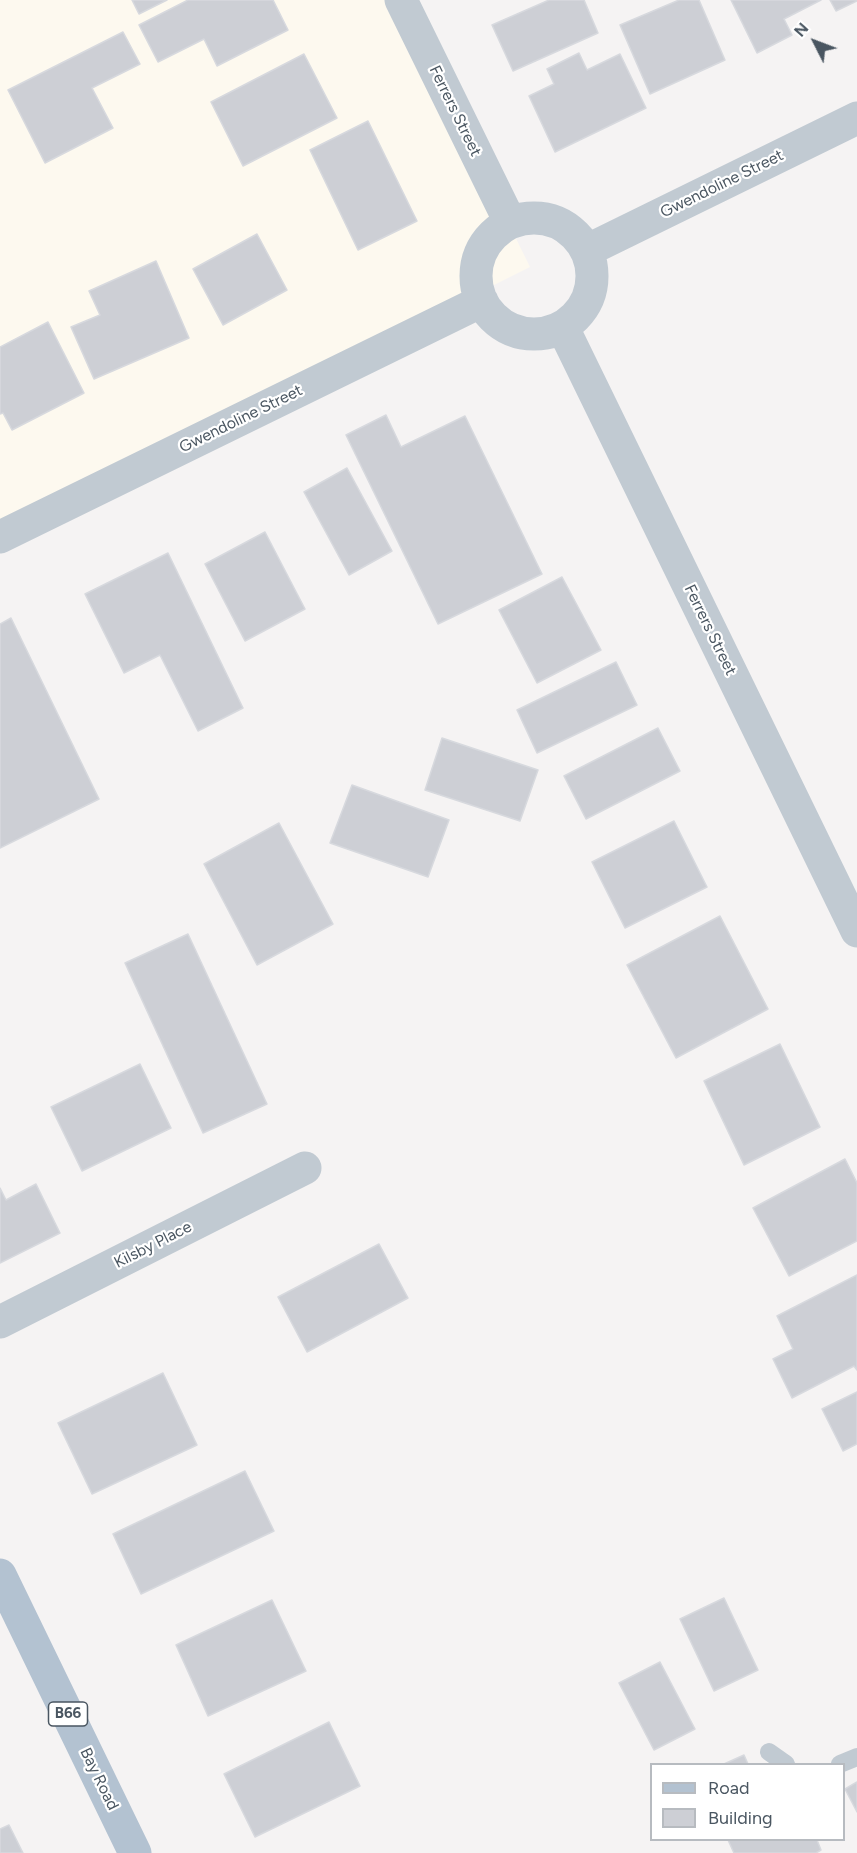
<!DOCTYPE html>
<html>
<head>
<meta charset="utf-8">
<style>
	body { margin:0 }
	#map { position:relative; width:857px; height:1853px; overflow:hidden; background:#f5f3f3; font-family:Figtree,sans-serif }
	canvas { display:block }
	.legend { position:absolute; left:650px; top:1763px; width:195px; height:78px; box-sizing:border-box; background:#fff; border:2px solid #b7bbc0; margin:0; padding:8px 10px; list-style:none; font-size:18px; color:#4a5661 }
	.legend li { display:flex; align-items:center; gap:12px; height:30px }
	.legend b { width:30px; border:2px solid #b7bbc0 }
	.north { position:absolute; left:785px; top:12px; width:60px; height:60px; -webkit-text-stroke:4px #fff; paint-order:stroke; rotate:312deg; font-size:16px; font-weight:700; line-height:24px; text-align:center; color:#4a5661 }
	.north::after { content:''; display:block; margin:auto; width:21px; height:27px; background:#4a5661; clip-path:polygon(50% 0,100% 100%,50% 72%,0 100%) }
</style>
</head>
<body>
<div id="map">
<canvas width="857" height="1853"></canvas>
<ul class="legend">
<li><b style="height:8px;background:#b3c2d1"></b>Road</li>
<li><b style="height:16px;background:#cdcfd5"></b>Building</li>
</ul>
<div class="north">N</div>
</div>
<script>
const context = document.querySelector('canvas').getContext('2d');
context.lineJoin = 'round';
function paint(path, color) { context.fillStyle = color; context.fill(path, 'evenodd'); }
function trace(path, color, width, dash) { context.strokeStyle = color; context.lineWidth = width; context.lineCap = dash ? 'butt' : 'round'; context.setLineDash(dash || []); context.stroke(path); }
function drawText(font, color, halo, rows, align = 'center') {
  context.font = font + ' Figtree,sans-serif'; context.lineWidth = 4.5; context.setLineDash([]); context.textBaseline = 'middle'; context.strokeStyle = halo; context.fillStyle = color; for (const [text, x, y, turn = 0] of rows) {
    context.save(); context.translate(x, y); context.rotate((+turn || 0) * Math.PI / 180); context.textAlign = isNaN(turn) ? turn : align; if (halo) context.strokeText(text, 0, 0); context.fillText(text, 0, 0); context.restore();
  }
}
const commercial = new Path2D(`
	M 0,0 L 399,0 L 530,267 L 0,532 Z`);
const building = new Path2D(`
	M 132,0 L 167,0 L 139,14 Z
	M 188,0 L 273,0 L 288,30 L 217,66 L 204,39 L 158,62 L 139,25 Z
	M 549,0 L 584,0 L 598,33 L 513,71 L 492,25 Z
	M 679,0 L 699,0 L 725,60 L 650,94 L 620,25 Z
	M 731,0 L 821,0 L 784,19 L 792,35 L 757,53 Z
	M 830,0 L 857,0 L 857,1 L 836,11 Z
	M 123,32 L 140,64 L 92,88 L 113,128 L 45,163 L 8,90 Z
	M 579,53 L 587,70 L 620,54 L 646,108 L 555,152 L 529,96 L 554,84 L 547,69 Z
	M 304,54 L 337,118 L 243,166 L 211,102 Z
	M 368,121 L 417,221 L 358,250 L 310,150 Z
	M 257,234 L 287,290 L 223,325 L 193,269 Z
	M 156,261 L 189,338 L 94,379 L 71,327 L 100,315 L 89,291 Z
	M 48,322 L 84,393 L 12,430 L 3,413 L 0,414 L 0,347 Z
	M 386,415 L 401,447 L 465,416 L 542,574 L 438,624 L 346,435 Z
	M 347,468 L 392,551 L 349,575 L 304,492 Z
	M 265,532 L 305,609 L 245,641 L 205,564 Z
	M 168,553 L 243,708 L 198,731 L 160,655 L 124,673 L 85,594 Z
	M 562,577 L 601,650 L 537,683 L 499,610 Z
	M 11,618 L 99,799 L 0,848 L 0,624 Z
	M 616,662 L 637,705 L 537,753 L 517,710 Z
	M 658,728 L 680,771 L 586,819 L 564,776 Z
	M 442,738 L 538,770 L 520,821 L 425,790 Z
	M 352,785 L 449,820 L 428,877 L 330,843 Z
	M 674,821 L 707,887 L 625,928 L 592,862 Z
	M 279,823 L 333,924 L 257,965 L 204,864 Z
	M 720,916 L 768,1009 L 676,1058 L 627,965 Z
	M 188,934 L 267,1104 L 203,1133 L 125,963 Z
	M 780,1044 L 820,1127 L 744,1165 L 704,1081 Z
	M 140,1064 L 171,1128 L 82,1171 L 51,1107 Z
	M 845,1159 L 857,1183 L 857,1241 L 789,1276 L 753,1208 Z
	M 36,1184 L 60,1233 L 0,1263 L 0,1188 L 6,1200 Z
	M 379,1244 L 408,1298 L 307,1352 L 278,1297 Z
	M 857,1275 L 857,1370 L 854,1366 L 792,1398 L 773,1359 L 793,1349 L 777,1316 Z
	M 163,1373 L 197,1445 L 92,1494 L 58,1423 Z
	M 857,1392 L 857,1444 L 843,1451 L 822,1409 Z
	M 245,1471 L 274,1531 L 141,1594 L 113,1534 Z
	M 724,1598 L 758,1670 L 714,1691 L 680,1619 Z
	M 272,1600 L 306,1671 L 208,1716 L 176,1645 Z
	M 660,1662 L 695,1729 L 654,1750 L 619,1683 Z
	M 329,1722 L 360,1786 L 255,1837 L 224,1774 Z
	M 744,1755 L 748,1764 L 724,1764 Z
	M 857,1782 L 857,1812 L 845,1789 Z
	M 9,1825 L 23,1853 L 0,1853 L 0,1829 Z
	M 728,1840 L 817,1840 L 821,1850 L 816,1853 L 734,1853 Z`);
const lane = new Path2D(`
	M 769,1752 L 786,1764
	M 840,1764 L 857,1757`);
const street = new Path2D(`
	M 401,0 L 510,222
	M476 276a58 58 0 1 1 116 0a58 58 0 1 1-116 0Z
	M 588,250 L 857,118
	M 563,328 L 857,931
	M 0,537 L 482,301
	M 0,1322 L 305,1168`);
const primary = new Path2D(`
	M 0,1575 L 135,1853`);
const shields = [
	[68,1714,39]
];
const shieldNames = [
	["B66",68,1714]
];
const streetNames = [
	["Ferrers Street",455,111,64],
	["Gwendoline Street",722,184,-26],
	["Gwendoline Street",241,419,-26],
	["Ferrers Street",710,630,64],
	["Kilsby Place",153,1245,-27],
	["Bay Road",99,1779,64]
];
paint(commercial, '#fdf9ef');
paint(building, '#cdcfd5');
trace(building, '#d7d9de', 1.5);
trace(lane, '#c1cad2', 18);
trace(street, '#c1cad2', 33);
trace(primary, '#b3c2d1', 33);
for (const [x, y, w] of shields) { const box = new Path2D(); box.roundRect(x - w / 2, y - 12, w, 24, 4.5); context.fillStyle = '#fff'; context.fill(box); trace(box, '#4a5661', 1.5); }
drawText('bold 15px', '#4a5661', null, shieldNames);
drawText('16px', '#4a5661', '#fff', streetNames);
</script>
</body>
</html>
